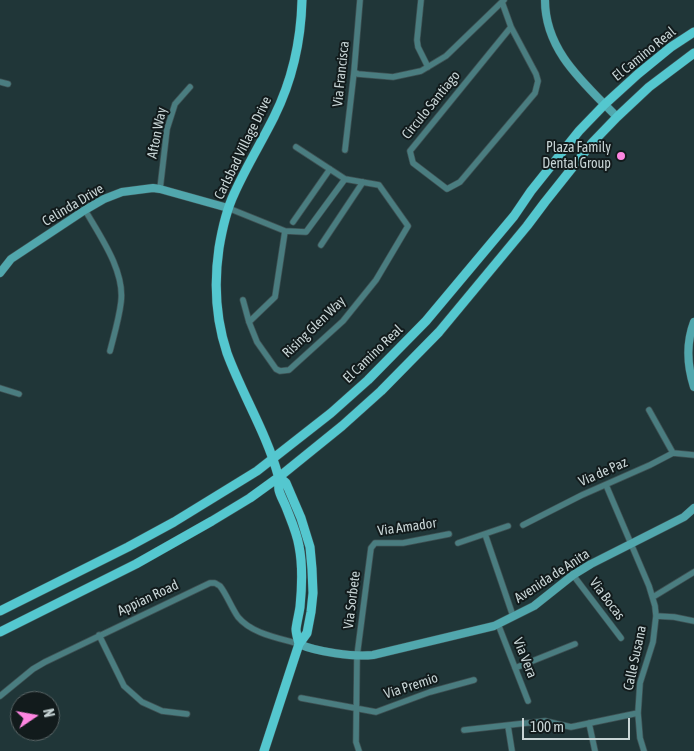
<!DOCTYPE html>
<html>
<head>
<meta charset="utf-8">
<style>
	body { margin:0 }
	#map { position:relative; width:694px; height:751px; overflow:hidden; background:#203638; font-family:"Asap Condensed",sans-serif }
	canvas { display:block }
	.north { position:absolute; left:10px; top:691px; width:50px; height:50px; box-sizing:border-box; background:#121b1c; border:1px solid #5a6566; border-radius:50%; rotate:78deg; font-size:14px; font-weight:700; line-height:20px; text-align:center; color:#c7d4d5 }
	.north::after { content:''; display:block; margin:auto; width:18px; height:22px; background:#fe86e1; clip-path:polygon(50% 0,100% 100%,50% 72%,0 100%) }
	.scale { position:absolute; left:522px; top:718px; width:108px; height:22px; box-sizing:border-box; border:2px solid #c7d4d5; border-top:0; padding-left:6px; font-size:15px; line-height:18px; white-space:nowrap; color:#c7d4d5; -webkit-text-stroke:4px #121b1c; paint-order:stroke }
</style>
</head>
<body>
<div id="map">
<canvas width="694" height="751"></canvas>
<div class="north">N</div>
<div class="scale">100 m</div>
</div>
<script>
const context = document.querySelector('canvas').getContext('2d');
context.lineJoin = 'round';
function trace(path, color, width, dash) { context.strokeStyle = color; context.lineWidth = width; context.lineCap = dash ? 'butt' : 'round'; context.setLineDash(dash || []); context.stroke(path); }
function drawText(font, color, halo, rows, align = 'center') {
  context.font = font + ' "Asap Condensed",sans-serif'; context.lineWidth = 4; context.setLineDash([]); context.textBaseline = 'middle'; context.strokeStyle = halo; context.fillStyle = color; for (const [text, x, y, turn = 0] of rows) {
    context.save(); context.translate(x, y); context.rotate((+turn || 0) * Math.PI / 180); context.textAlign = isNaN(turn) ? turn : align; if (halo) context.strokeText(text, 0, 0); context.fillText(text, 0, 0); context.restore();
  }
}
const street = new Path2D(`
	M 421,0 L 417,40 L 418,47 L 428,67
	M 502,2 L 511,27
	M 511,27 L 536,74 L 538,81 L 535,93 L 460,182 L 447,189 L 413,163 L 410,151 Z
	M 354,72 L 358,74 L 393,77 L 421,71 L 446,56 L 504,0
	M 0,82 L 8,84
	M 345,150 L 354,72 L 360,0
	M 160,189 L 167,129 L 175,104 L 190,87
	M 228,208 L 285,231 L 275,297 L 249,322
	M 85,210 C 100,236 125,271 121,302 C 119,319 114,335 110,351
	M 293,222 L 330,169
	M 285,231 L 306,232 L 345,179
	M 321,245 L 363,182
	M 243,300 L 249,322 L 257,342 L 276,369 L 280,371 L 289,370 L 343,321 L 376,280 L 408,226 L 379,185 L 345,179 L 296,147
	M 0,388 L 19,394
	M 649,410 L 673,453
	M 606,485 L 649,586 L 655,606 L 656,616 L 653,642 L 640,683 L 638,713 L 640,738 L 644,751
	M 523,525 L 582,495 L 650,465 L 673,453 L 694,455
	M 485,534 L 513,616
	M 458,543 L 508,526
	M 573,575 L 621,638
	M 653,597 L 694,572
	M 656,616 L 674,617 L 694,621
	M 498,624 L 528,701
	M 99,635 L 124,686 L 142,702 L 162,711 L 187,714
	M 515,668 L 575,644
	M 0,696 L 33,669 L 45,662 L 210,583 L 215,583 L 220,586 C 227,595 231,607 238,617 C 252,634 279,638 299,644
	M 301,698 L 376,712 L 430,692 L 474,680
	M 589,723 L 595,751
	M 508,726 L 512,751
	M 464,730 L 545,721 L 571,727 L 638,713
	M 359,751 L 356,742 L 357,656 L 371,548 L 375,543 L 403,543 L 449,534`);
const secondary = new Path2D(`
	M 545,0 C 545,51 584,83 617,117
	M 0,273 L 11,259 L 85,210 L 104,199 L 122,192 L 153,188 L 160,189 L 228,208
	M 694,322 C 686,343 687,365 694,387
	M 299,644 C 317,652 353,657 373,655 L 494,626 L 534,606 L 573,575 L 591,564 L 684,517 L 694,508`);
const primary = new Path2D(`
	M 0,611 L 128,547 L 174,522 L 257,471 L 331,413 L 368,380 L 426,321 L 514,216 L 531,191 L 579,131 L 605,104 L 638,74 L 671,47 L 694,32
	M 0,632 L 136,564 L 212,521 L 250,498 L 279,477 L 342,426 L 381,391 L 439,332 L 527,226 L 545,202 L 592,143 L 617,117 L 649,87 L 694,53
	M 299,644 C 298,639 296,634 296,629 C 297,621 299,614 300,607 C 302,587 303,566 299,546 C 297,533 291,520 286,507 C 284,502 280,495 279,490 C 278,485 280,480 278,475 C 266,432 242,394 227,353 C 216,320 214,282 219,248 C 222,230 226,211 234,194 C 246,167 261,143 274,117 C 292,81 301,40 302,0
	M 264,751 L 299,644 L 307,633 L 311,612 L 313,593 L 312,569 L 310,547 L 301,518 L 286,483 L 279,477`);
const markers = [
	[621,156,5,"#fe86e1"]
];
const streetNames = [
	["El Camino Real",644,54,-39],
	["Via Francisca",341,74,-84],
	["Circulo Santiago",431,105,-51],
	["Afton Way",157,133,-79],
	["Carlsbad Village Drive",243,148,-64],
	["Celinda Drive",73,205,-31],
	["Rising Glen Way",314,327,-44],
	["El Camino Real",373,354,-44],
	["Via de Paz",603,472,-24],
	["Via Amador",407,527,-8],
	["Avenida de Anita",552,576,-33],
	["Appian Road",148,598,-25],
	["Via Bocas",607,599,53],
	["Via Sorbete",352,600,-83],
	["Via Vera",525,658,68],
	["Calle Susana",635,658,-78],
	["Via Premio",411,686,-18]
];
const poiNames = [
	["Plaza Family",611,148],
	["Dental Group",611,164]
];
trace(street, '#3e5254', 7);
trace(secondary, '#3e5254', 9);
trace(primary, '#3e5254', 10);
trace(street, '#4a7d80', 5.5);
trace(secondary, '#51a7ad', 8);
trace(primary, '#54c7cf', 9);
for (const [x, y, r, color] of markers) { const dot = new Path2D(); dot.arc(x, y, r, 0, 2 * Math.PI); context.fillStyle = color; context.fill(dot); trace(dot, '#121b1c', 2); }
drawText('14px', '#c7d4d5', '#121b1c', streetNames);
drawText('14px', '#c7d4d5', '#121b1c', poiNames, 'right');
</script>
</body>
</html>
